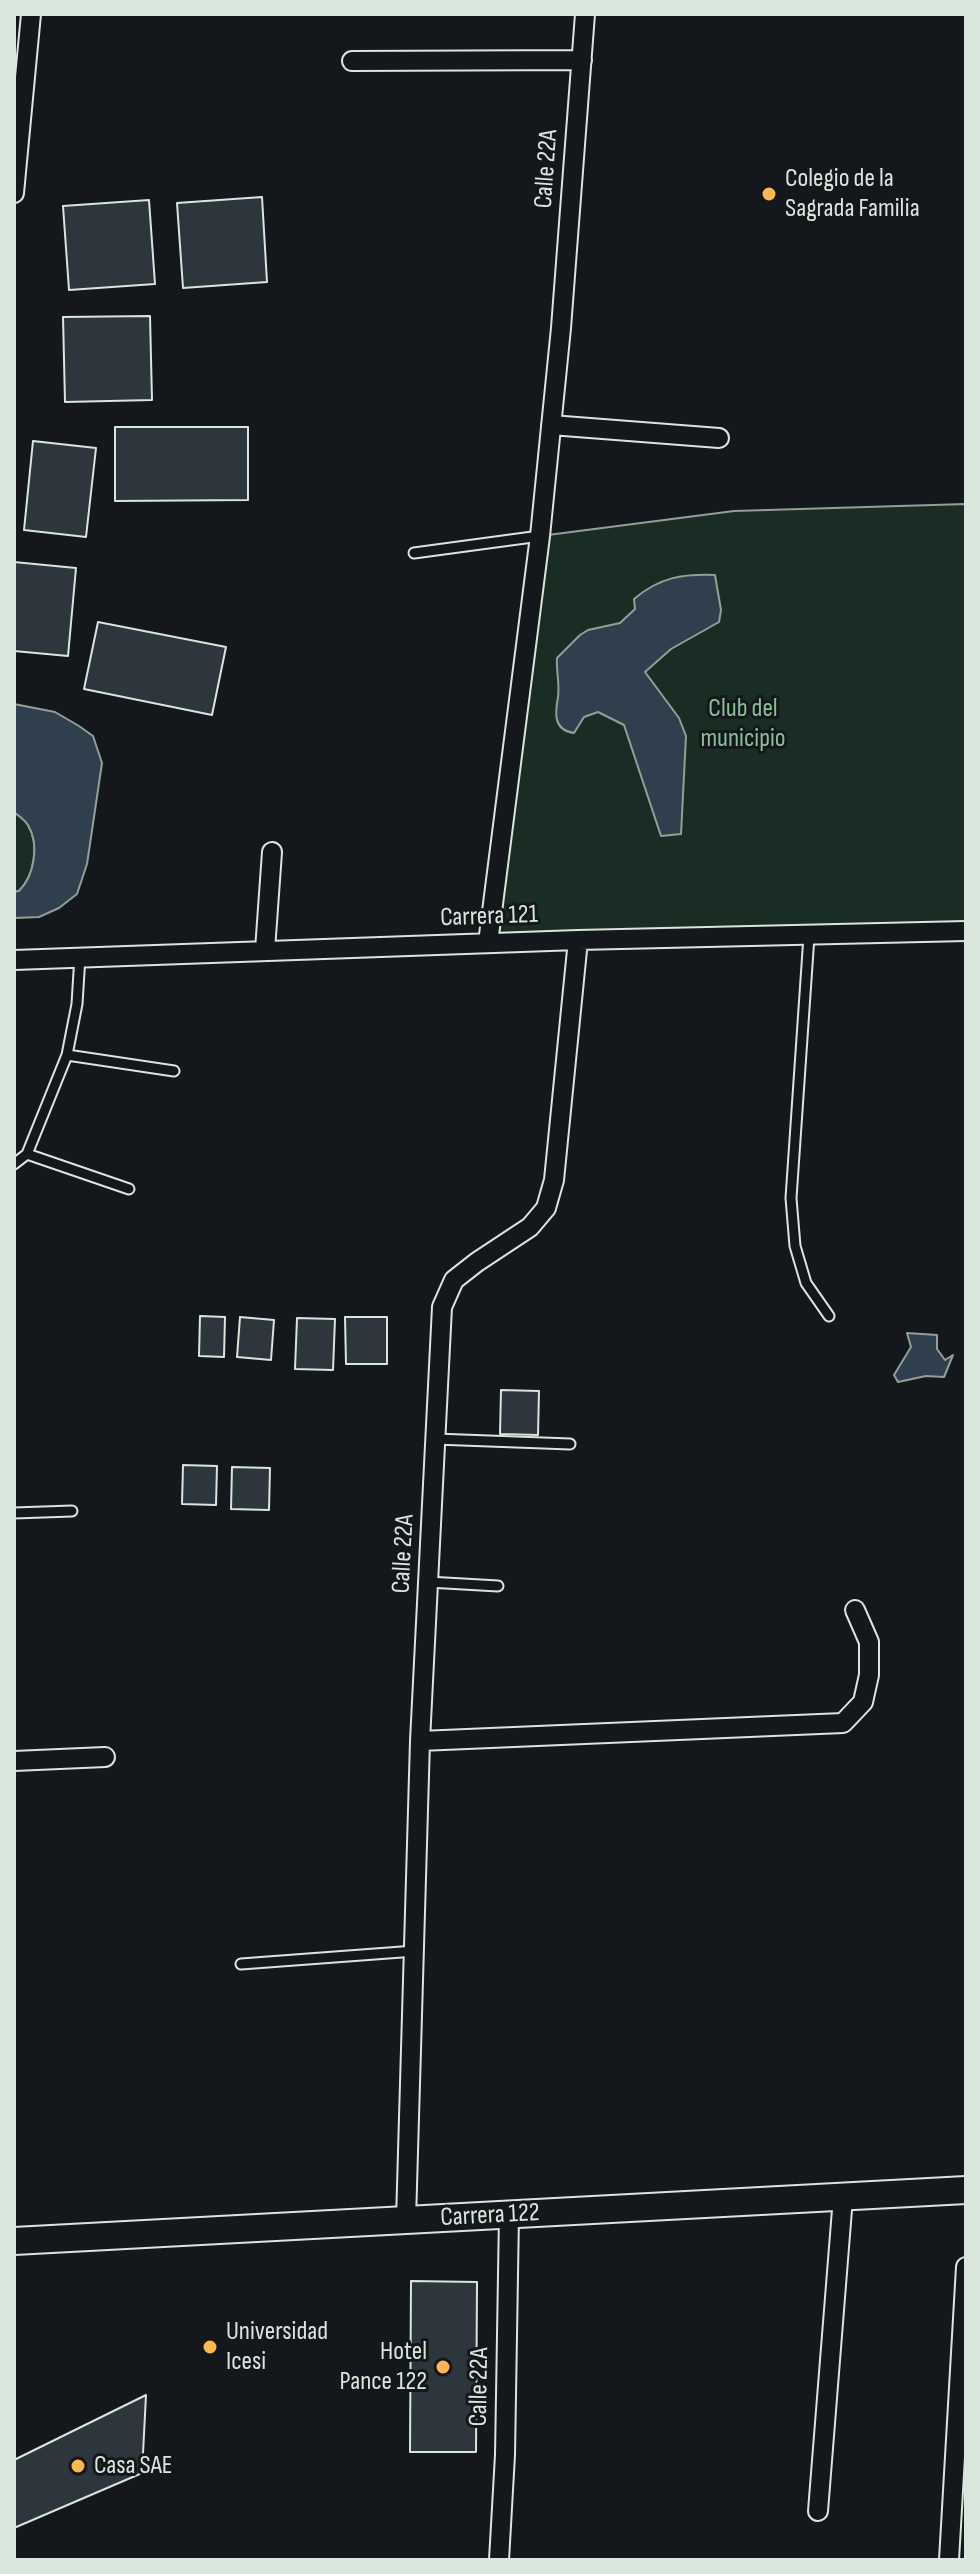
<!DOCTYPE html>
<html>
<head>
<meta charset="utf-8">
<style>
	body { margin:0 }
	#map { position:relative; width:980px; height:2574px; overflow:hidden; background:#14181c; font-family:"Sofia Sans Condensed",sans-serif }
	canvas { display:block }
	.frame { position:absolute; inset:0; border:16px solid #d8e6dc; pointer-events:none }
</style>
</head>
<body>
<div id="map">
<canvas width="980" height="2574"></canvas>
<div class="frame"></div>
</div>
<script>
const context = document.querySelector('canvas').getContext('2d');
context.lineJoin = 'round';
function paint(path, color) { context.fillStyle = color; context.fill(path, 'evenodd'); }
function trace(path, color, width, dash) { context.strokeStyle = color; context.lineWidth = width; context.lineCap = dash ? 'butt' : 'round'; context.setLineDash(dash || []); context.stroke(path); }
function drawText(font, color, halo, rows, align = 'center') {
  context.font = font + ' "Sofia Sans Condensed",sans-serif'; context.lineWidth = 6; context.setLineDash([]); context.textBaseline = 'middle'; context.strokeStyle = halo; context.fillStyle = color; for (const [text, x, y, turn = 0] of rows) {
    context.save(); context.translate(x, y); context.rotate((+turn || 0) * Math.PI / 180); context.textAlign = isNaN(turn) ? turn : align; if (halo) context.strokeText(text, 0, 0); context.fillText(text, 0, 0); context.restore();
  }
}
const green = new Path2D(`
	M 966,504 L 966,931 L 488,943 L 540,536 L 734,511 Z
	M 14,812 C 19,816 25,820 28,825 C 40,845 34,876 19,891 L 14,892 Z`);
const water = new Path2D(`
	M 715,575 L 721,610 L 719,622 L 671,649 L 645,672 L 679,718 L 686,736 L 681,834 L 661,836 L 624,725 L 598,712 L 584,717 L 574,733 C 553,730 555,713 558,697 C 560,684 556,671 557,658 L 580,635 L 588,630 L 620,623 L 635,609 L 634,599 C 660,577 682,574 715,575 Z
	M 14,704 L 55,712 L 79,726 L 93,736 L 102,763 L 87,864 L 77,894 L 59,908 L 39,917 L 14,918 L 14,892 L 19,891 C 34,876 40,845 28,825 C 25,820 19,816 14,812 Z
	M 907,1333 L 937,1335 L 937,1349 L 945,1360 L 953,1355 L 944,1377 L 926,1376 L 898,1382 L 894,1375 L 911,1347 Z`);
const building = new Path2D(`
	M 262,197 L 267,282 L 183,288 L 177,203 Z
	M 149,200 L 155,284 L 69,290 L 63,206 Z
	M 150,316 L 152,400 L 65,402 L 63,317 Z
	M 115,427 L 248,427 L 248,500 L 115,501 Z
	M 33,441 L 96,448 L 86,537 L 24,530 Z
	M 14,562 L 76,568 L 68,656 L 14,651 Z
	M 98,622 L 226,647 L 212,715 L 84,689 Z
	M 200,1316 L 225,1317 L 224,1357 L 199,1356 Z
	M 240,1317 L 274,1320 L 271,1360 L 237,1357 Z
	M 345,1317 L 387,1317 L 387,1364 L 346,1364 Z
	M 297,1318 L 335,1319 L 333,1370 L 295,1369 Z
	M 501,1390 L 539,1391 L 538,1435 L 500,1434 Z
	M 183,1465 L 217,1466 L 216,1505 L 182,1504 Z
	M 232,1467 L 270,1468 L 269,1510 L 231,1509 Z
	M 411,2281 L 477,2282 L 476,2452 L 410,2452 Z
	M 146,2395 L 142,2473 L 14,2528 L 14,2460 Z`);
const lane = new Path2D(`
	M 414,553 L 540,536
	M 809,936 L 791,1198 L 795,1246 L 806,1283 L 829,1316
	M 67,1055 L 174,1071
	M 27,1154 L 129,1189
	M 14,1164 L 27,1154 L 67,1055 L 77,1004 L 80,956
	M 435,1439 L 570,1444
	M 14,1513 L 72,1511
	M 428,1582 L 498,1586
	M 241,1964 L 415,1951`);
const street = new Path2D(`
	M 352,61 L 582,60
	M 14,193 L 31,14
	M 551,425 L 719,438
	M 488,943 L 540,536 L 561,328 L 585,14
	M 265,950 L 272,852
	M 14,960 L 578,940 L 966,931
	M 420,1741 L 843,1723 L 863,1702 L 869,1675 L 869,1642 L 855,1610
	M 14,1761 L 105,1757
	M 406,2220 L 420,1741 L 442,1307 L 454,1280 L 477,1262 L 530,1227 L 546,1208 L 554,1180 L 578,940
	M 818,2511 L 843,2197
	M 499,2560 L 505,2455 L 509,2215
	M 949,2560 L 966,2267`);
const secondary = new Path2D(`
	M 14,2241 L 966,2190`);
const markers = [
	[769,194,8,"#ffb74d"],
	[210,2347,8,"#ffb74d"],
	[443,2367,8,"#ffb74d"],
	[78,2466,8,"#ffb74d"]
];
const streetNames = [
	["Calle 22A",547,169,-86],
	["Carrera 121",489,917,-2],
	["Calle 22A",404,1554,-87],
	["Carrera 122",490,2216,-3],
	["Calle 22A",480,2387,-89]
];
const poiNames = [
	["Colegio de la",785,179],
	["Sagrada Familia",785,209],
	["Universidad",226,2332],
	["Icesi",226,2362],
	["Hotel",427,2352,"right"],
	["Pance 122",427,2382,"right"],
	["Casa SAE",94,2466]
];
const parkNames = [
	["Club del",743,709],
	["municipio",743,739]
];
paint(green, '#1a2d24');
trace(green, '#939e99', 2);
paint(water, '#2f3f4d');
trace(water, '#939e99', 2);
paint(building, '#2c363c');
trace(building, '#d8e6dc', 2);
trace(lane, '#d8e6dc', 13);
trace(street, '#d8e6dc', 22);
trace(secondary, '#d8e6dc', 30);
trace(lane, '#14181c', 9);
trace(street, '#14181c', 18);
trace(secondary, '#14181c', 26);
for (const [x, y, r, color] of markers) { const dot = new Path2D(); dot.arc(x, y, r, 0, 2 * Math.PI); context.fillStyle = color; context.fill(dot); trace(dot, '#14181c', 3); }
drawText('26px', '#d8e6dc', '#14181c', streetNames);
drawText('26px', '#d8e6dc', '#14181c', poiNames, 'left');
drawText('26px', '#8ac095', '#14181c', parkNames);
</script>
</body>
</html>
